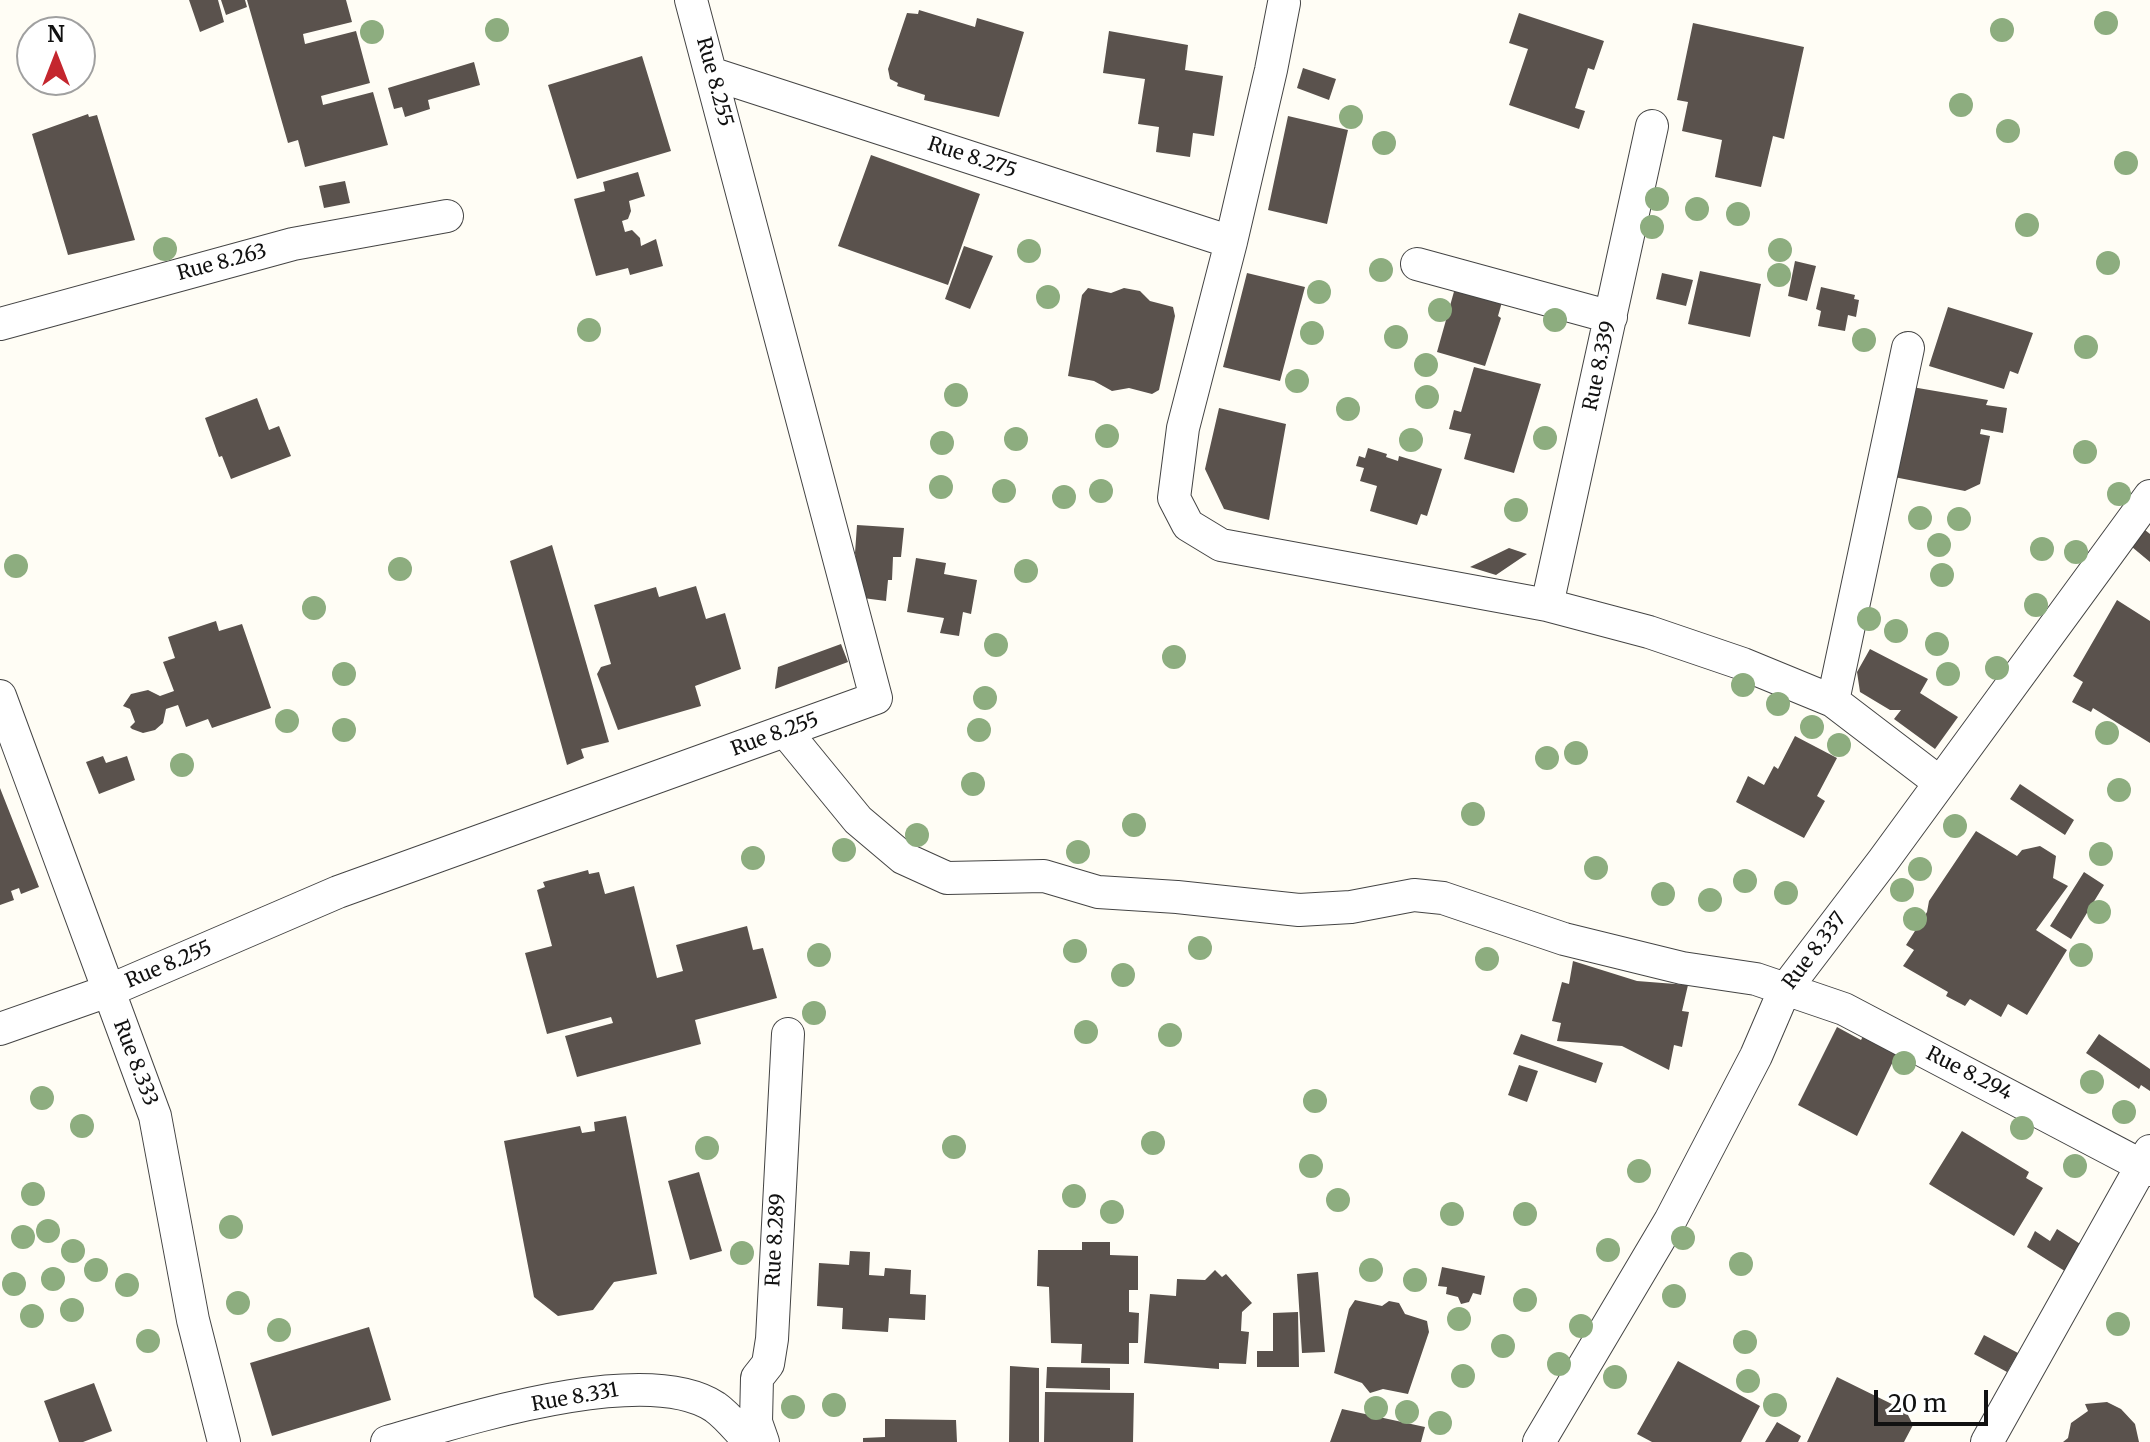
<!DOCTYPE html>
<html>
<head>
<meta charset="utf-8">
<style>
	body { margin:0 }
	#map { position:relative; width:2150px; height:1442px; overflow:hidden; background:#fffdf5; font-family:Merriweather,serif }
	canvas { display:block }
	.north { position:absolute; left:16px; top:16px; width:80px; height:80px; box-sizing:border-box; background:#fff; border:2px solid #a0a0a0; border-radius:50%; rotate:0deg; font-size:22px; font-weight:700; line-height:32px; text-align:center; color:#111 }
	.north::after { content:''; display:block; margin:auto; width:28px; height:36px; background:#c4262e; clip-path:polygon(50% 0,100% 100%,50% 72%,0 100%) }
	.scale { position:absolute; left:1874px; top:1390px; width:114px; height:36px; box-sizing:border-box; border:4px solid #111; border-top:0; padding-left:10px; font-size:24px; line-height:28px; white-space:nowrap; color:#111; -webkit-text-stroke:6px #fff; paint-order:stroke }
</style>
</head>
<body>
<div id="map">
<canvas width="2150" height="1442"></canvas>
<div class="north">N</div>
<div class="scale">20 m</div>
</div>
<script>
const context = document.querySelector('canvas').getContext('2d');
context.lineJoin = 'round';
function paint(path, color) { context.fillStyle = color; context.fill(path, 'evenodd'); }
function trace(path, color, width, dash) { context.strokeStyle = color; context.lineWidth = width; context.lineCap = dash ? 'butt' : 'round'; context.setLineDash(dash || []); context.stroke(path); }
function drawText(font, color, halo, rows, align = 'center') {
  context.font = font + ' Merriweather,serif'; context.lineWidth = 8; context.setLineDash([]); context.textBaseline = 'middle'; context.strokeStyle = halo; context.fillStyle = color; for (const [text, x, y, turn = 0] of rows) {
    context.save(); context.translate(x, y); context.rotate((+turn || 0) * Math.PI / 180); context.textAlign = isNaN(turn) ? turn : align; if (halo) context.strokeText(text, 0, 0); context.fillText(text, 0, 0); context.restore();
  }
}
const building = new Path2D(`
	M 189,0 L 218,0 L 224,22 L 200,32 Z
	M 221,0 L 245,0 L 247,7 L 226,15 Z
	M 247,0 L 346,0 L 352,22 L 303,34 L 305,44 L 356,31 L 370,83 L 321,96 L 323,105 L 373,92 L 388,145 L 305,167 L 298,140 L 288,143 Z
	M 919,10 L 975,27 L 977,18 L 1024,32 L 999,117 L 924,100 L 925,95 L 897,86 L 898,83 L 890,79 L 888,69 L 907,13 L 918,14 Z
	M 1519,13 L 1604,41 L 1594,70 L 1588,68 L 1575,108 L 1585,111 L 1579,129 L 1509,105 L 1528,49 L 1509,43 Z
	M 1693,23 L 1804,47 L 1784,139 L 1773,136 L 1761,187 L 1715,177 L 1722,140 L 1682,131 L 1688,102 L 1677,100 Z
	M 1109,31 L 1188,45 L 1185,70 L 1223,76 L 1214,136 L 1193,133 L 1190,157 L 1156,152 L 1159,127 L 1138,124 L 1145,79 L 1103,73 Z
	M 642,56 L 671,151 L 577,179 L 548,85 Z
	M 474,62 L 480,85 L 428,100 L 430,109 L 405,117 L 402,107 L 394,109 L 388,88 Z
	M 1303,68 L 1336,79 L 1329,100 L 1297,88 Z
	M 88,114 L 89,117 L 97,115 L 135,240 L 68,255 L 32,134 Z
	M 1288,116 L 1348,130 L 1327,224 L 1268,210 Z
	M 871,155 L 980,194 L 948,285 L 838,246 Z
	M 638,172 L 645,196 L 629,201 L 631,211 L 628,219 L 622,221 L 625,232 L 632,230 L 640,238 L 641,246 L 656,239 L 663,266 L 630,275 L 628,268 L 596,276 L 574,199 L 605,191 L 603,182 Z
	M 345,181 L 350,203 L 324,208 L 319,186 Z
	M 964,246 L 993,256 L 970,309 L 945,299 Z
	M 1795,261 L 1816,266 L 1807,301 L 1788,296 Z
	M 1700,271 L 1761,284 L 1750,337 L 1688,324 Z
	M 1247,273 L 1305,287 L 1280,381 L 1223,367 Z
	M 1662,273 L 1693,280 L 1686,306 L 1656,299 Z
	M 1821,287 L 1855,295 L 1854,299 L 1859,300 L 1856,317 L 1848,315 L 1845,331 L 1818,326 L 1821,311 L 1816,309 Z
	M 1088,288 L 1111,293 L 1124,288 L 1140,291 L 1150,301 L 1173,307 L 1175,316 L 1159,390 L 1152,394 L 1129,388 L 1112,391 L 1094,381 L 1068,376 L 1082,295 Z
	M 1455,288 L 1502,302 L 1498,316 L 1501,318 L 1485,366 L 1437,352 Z
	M 1948,307 L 2033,333 L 2018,374 L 2010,371 L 2004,389 L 1929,366 Z
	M 1474,367 L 1541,384 L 1514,473 L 1464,459 L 1471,434 L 1449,429 L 1454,410 L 1461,412 Z
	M 1912,387 L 1988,400 L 1986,405 L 2007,408 L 2003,433 L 1981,429 L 1980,434 L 1990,436 L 1980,484 L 1965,491 L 1894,477 Z
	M 257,398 L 269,430 L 279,426 L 291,456 L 231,479 L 222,456 L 219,457 L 205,418 Z
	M 1219,408 L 1286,424 L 1269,520 L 1224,509 L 1205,469 Z
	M 1368,448 L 1387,454 L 1386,457 L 1398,461 L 1399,456 L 1442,469 L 1427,516 L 1421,514 L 1417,525 L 1370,511 L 1377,486 L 1360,481 L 1364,468 L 1356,466 L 1359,456 L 1365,458 Z
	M 857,525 L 904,528 L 901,557 L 893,557 L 892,580 L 888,580 L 886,601 L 863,598 L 855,553 Z
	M 2145,530 L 2150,534 L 2150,562 L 2132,547 Z
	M 552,545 L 609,742 L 581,749 L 584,758 L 567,765 L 510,561 Z
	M 1509,548 L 1527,554 L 1496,575 L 1470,567 Z
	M 916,558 L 946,563 L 944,574 L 977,580 L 971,614 L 963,612 L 959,636 L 940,633 L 944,618 L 907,612 Z
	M 696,586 L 706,619 L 725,613 L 741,669 L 695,686 L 701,706 L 618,730 L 597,674 L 601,667 L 611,664 L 594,605 L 656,587 L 659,597 Z
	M 2117,600 L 2150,621 L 2150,743 L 2093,708 L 2091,712 L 2072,702 L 2083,682 L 2073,676 Z
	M 216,621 L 219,631 L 242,624 L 271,708 L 212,728 L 208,719 L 186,727 L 178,705 L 166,709 L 163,723 L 155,730 L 143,733 L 132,729 L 130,727 L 135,722 L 130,709 L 123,706 L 131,694 L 148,690 L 160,696 L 174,691 L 163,662 L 175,658 L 168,637 Z
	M 841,644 L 848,662 L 775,689 L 778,667 Z
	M 1870,649 L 1928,679 L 1920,693 L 1958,717 L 1935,749 L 1894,719 L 1901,710 L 1890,710 L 1860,692 L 1857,672 Z
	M 1795,736 L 1837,758 L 1817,796 L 1825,801 L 1804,838 L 1736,802 L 1748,776 L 1764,785 L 1774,766 L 1778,769 Z
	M 103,756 L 106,763 L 127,756 L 135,780 L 99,794 L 86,762 Z
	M 2020,784 L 2074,820 L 2065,835 L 2010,799 Z
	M 0,788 L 39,887 L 21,894 L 19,888 L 11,891 L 14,900 L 0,905 Z
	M 1976,831 L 2017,856 L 2022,850 L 2040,846 L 2056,856 L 2053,878 L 2068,886 L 2036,930 L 2067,950 L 2027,1015 L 2008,1004 L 2001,1017 L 1970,999 L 1965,1006 L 1946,996 L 1948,992 L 1903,966 L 1914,950 L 1906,945 L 1927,912 L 1929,901 Z
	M 588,870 L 589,874 L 599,872 L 605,894 L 634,886 L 657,978 L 683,971 L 676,945 L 747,926 L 753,950 L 763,948 L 777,998 L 695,1020 L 701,1044 L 577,1077 L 565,1036 L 613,1023 L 611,1017 L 547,1034 L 525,953 L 552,946 L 537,890 L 545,887 L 543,882 Z
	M 2084,872 L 2104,885 L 2071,939 L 2050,926 Z
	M 1573,961 L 1637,981 L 1688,985 L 1682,1011 L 1689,1012 L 1682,1047 L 1674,1045 L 1669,1070 L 1622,1046 L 1557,1041 L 1561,1023 L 1552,1021 L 1562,982 L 1569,984 Z
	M 1837,1027 L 1861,1040 L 1866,1031 L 1899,1049 L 1857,1136 L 1798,1105 Z
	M 1521,1034 L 1603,1063 L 1596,1083 L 1513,1054 Z
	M 2099,1034 L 2150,1069 L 2150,1091 L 2141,1085 L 2139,1089 L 2086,1053 Z
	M 1519,1065 L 1538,1071 L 1527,1102 L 1508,1095 Z
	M 626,1116 L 657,1274 L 614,1282 L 593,1310 L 558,1316 L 534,1297 L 504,1141 L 580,1126 L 582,1133 L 595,1131 L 594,1122 Z
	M 1962,1131 L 2029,1172 L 2026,1178 L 2043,1188 L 2014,1236 L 1929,1184 Z
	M 699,1172 L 722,1251 L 690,1260 L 668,1181 Z
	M 2057,1229 L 2088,1249 L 2071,1275 L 2027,1247 L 2035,1231 L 2050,1241 Z
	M 1082,1242 L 1110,1242 L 1110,1255 L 1138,1256 L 1138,1290 L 1129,1290 L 1129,1312 L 1139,1313 L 1138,1343 L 1129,1343 L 1129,1364 L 1081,1363 L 1082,1344 L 1051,1343 L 1049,1287 L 1037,1286 L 1038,1250 L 1082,1250 Z
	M 850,1251 L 870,1252 L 869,1275 L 884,1276 L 885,1268 L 911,1270 L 910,1294 L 926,1295 L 925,1320 L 889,1318 L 888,1332 L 842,1329 L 843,1308 L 817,1306 L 819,1263 L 849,1265 Z
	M 1442,1267 L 1485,1276 L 1481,1295 L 1473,1293 L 1469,1302 L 1461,1304 L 1458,1297 L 1446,1294 L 1447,1287 L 1438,1286 Z
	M 1215,1270 L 1222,1277 L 1226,1274 L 1252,1303 L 1242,1312 L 1241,1331 L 1249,1332 L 1246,1364 L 1219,1363 L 1219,1369 L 1144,1363 L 1150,1294 L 1176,1296 L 1177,1279 L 1205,1280 Z
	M 1318,1272 L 1325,1352 L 1302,1353 L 1297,1274 Z
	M 1355,1300 L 1382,1306 L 1389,1301 L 1399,1303 L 1405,1314 L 1427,1321 L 1429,1332 L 1408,1394 L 1383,1389 L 1370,1393 L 1362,1383 L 1334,1373 L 1349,1309 Z
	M 1298,1312 L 1299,1367 L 1257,1367 L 1257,1351 L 1273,1351 L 1273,1313 Z
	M 369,1327 L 391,1400 L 272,1436 L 250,1363 Z
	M 1984,1335 L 2018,1353 L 2007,1372 L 1974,1354 Z
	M 1678,1361 L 1760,1406 L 1741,1442 L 1652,1442 L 1637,1434 Z
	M 1010,1366 L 1039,1368 L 1039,1442 L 1009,1442 Z
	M 1047,1367 L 1110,1368 L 1110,1390 L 1046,1388 Z
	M 1837,1377 L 1906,1411 L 1913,1425 L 1904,1442 L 1807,1442 Z
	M 94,1383 L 112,1431 L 83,1442 L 59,1442 L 44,1401 Z
	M 1045,1392 L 1134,1393 L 1133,1442 L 1044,1442 Z
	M 2107,1402 L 2121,1409 L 2135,1424 L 2139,1442 L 2063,1442 L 2068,1438 L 2071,1423 L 2088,1411 L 2085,1404 Z
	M 1342,1409 L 1425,1427 L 1421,1442 L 1330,1442 Z
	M 885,1419 L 956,1420 L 957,1442 L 863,1442 L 863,1438 L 885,1437 Z
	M 1777,1422 L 1801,1436 L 1798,1442 L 1765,1442 Z`);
const street = new Path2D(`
	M 1284,3 L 1271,70 L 1231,242 L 1183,428 L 1174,498 L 1188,525 L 1221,545 L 1547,605 L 1649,632 L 1743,664 L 1833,701 L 1939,782
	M 713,74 L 1231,242
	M 1417,264 L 1611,317
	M 0,324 L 293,244 L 447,216
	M 1547,605 L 1652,126
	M 0,696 L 155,1116 L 193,1320 L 224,1442
	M 1833,701 L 1908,348
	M 786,732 L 858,820 L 903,858 L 947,878 L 1044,876 L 1098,892 L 1177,897 L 1299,910 L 1351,907 L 1414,895 L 1443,898 L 1564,939 L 1682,968 L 1756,979 L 1844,1009 L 2150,1170
	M 0,1029 L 108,991 L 338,892 L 876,698 L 691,0
	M 387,1442 C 464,1420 645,1361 715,1407 C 728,1416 739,1431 750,1442
	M 763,1442 L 756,1422 L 757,1378 L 768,1364 L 772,1339 L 788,1034
	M 1539,1442 L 1670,1221 L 1756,1056 L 1784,991 L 1883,861 L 2150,496
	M 1987,1442 L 2150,1151`);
const trees = [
	[2106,23],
	[497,30],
	[2002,30],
	[372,32],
	[1961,105],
	[1351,117],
	[2008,131],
	[1384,143],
	[2126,163],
	[1657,199],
	[1697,209],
	[1738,214],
	[2027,225],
	[1652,227],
	[165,249],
	[1780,250],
	[1029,251],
	[2108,263],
	[1381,270],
	[1779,275],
	[1319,292],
	[1048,297],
	[1440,310],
	[1555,320],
	[589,330],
	[1312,333],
	[1396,337],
	[1864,340],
	[2086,347],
	[1426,365],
	[1297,381],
	[956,395],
	[1427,397],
	[1348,409],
	[1107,436],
	[1545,438],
	[1016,439],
	[1411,440],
	[942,443],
	[2085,452],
	[941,487],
	[1004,491],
	[1101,491],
	[2119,494],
	[1064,497],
	[1516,510],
	[1920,518],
	[1959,519],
	[1939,545],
	[2042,549],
	[2076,552],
	[16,566],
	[400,569],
	[1026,571],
	[1942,575],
	[2036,605],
	[314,608],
	[1869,619],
	[1896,631],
	[1937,644],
	[996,645],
	[1174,657],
	[1997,668],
	[344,674],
	[1948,674],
	[1743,685],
	[985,698],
	[1778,704],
	[287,721],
	[1812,727],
	[344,730],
	[979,730],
	[2107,733],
	[1839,745],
	[1576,753],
	[1547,758],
	[182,765],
	[973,784],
	[2119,790],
	[1473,814],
	[1134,825],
	[1955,826],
	[917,835],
	[844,850],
	[1078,852],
	[2101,854],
	[753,858],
	[1596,868],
	[1920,869],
	[1745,881],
	[1902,890],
	[1786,893],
	[1663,894],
	[1710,900],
	[2099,912],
	[1915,919],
	[1200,948],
	[1075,951],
	[819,955],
	[2081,955],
	[1487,959],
	[1123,975],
	[814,1013],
	[1086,1032],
	[1170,1035],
	[1904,1063],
	[2092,1082],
	[42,1098],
	[1315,1101],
	[2124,1112],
	[82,1126],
	[2022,1128],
	[1153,1143],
	[954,1147],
	[707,1148],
	[1311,1166],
	[2075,1166],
	[1639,1171],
	[33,1194],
	[1074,1196],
	[1338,1200],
	[1112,1212],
	[1452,1214],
	[1525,1214],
	[231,1227],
	[48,1231],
	[23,1237],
	[1683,1238],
	[1608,1250],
	[73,1251],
	[742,1253],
	[1741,1264],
	[96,1270],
	[1371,1270],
	[53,1279],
	[1415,1280],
	[14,1284],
	[127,1285],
	[1674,1296],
	[1525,1300],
	[238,1303],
	[72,1310],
	[32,1316],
	[1459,1319],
	[2118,1324],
	[1581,1326],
	[279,1330],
	[148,1341],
	[1745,1342],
	[1503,1346],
	[1559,1364],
	[1463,1376],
	[1615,1377],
	[1748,1381],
	[834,1405],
	[1775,1405],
	[793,1407],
	[1376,1408],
	[1407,1412],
	[1440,1423]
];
const streetNames = [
	["Rue 8.255",714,82,75],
	["Rue 8.275",972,158,18],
	["Rue 8.263",222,263,-15],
	["Rue 8.339",1600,366,-78],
	["Rue 8.255",775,735,-20],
	["Rue 8.337",1815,951,-53],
	["Rue 8.255",169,965,-23],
	["Rue 8.333",135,1063,69],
	["Rue 8.294",1969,1074,27],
	["Rue 8.289",776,1240,-87],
	["Rue 8.331",575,1398,-10]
];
paint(building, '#5a524d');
trace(street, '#444', 34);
trace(street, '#fff', 32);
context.fillStyle = '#8dad7f';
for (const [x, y] of trees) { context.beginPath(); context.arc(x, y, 12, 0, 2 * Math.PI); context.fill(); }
drawText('20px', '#111', '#fff', streetNames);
</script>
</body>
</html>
